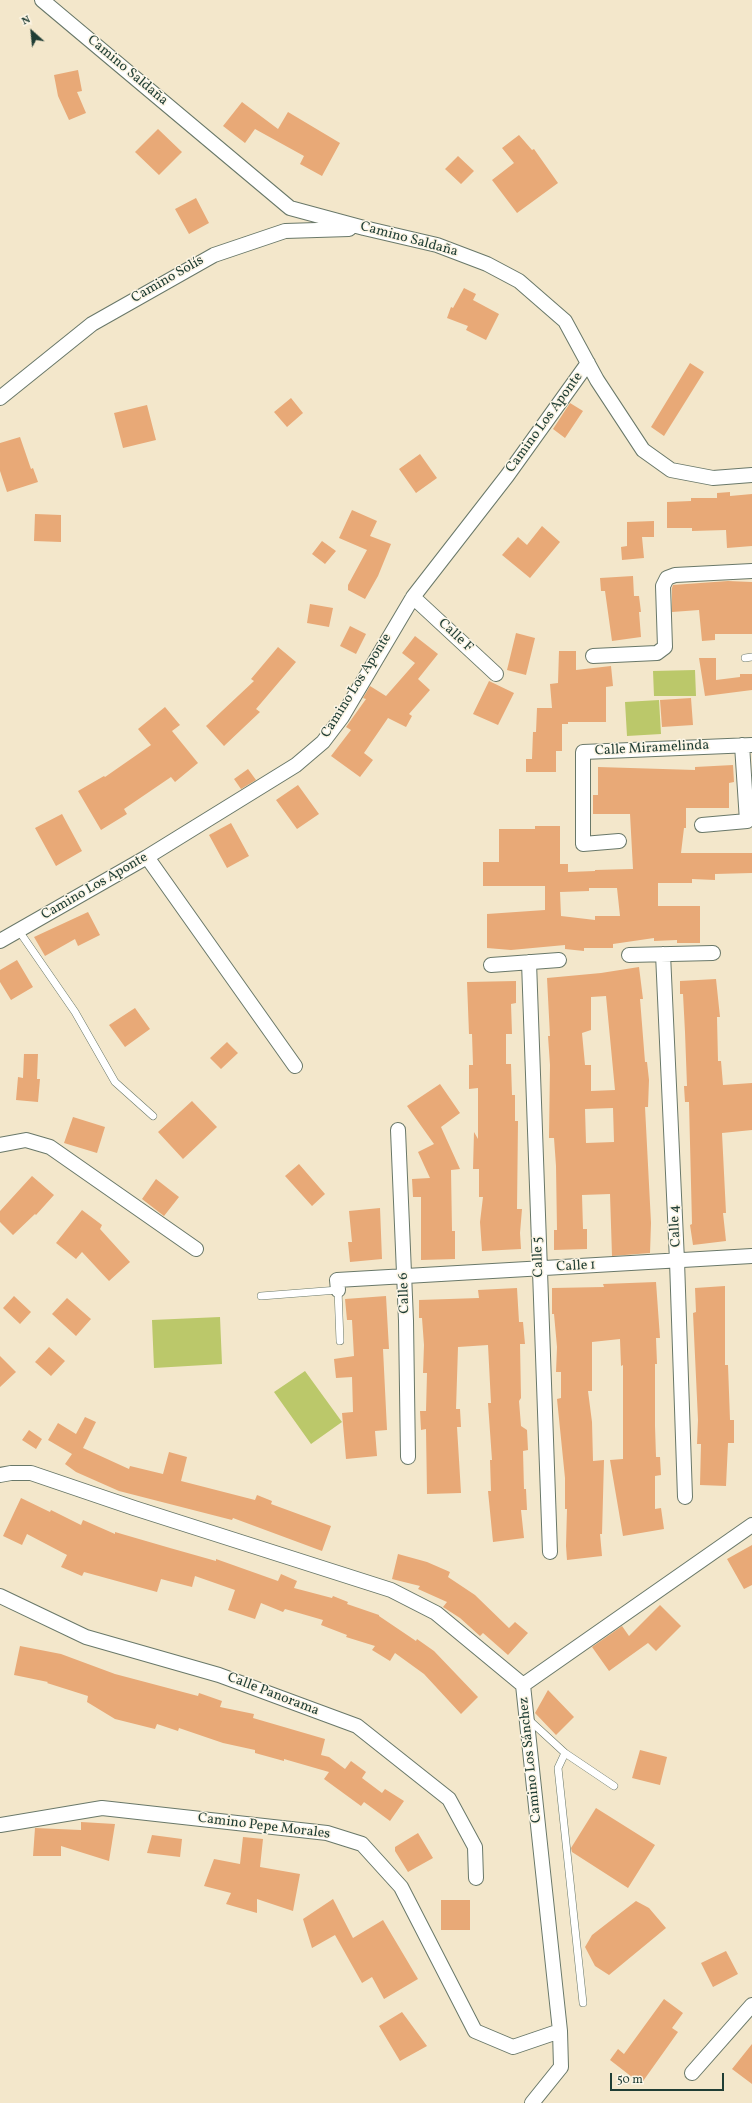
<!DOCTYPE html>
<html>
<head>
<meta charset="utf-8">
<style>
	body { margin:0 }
	#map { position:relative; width:752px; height:2103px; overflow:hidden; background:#f3e7cb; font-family:Vollkorn,serif }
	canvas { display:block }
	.north { position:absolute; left:12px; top:12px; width:40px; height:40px; -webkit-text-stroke:3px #fcf5e5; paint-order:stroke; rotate:333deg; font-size:11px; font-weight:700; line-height:16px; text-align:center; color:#1f3d34 }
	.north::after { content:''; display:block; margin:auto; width:14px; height:18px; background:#1f3d34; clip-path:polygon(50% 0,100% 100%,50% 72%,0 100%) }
	.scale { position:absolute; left:610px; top:2073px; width:114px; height:18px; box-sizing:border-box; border:2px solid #1f3d34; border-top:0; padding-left:5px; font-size:12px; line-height:14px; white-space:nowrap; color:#1f3d34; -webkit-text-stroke:3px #fcf5e5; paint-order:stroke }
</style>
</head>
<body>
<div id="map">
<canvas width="752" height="2103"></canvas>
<div class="north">N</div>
<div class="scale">50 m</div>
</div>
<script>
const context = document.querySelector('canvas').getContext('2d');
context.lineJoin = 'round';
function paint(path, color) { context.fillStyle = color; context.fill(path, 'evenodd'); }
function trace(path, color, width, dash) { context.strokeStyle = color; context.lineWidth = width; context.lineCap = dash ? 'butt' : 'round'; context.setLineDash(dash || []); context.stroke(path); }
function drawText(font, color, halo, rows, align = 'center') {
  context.font = font + ' Vollkorn,serif'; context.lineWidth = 3; context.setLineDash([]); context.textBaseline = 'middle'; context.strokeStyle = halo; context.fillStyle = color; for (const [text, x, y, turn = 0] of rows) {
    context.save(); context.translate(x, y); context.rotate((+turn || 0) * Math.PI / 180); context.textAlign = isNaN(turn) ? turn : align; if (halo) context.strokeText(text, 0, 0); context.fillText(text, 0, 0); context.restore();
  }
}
const green = new Path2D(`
	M 695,670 L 696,696 L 654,696 L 653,671 Z
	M 659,700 L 661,734 L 627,736 L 625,702 Z
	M 220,1317 L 222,1364 L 154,1368 L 152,1320 Z
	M 305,1371 L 342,1422 L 311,1444 L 274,1392 Z`);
const building = new Path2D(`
	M 78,70 L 82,91 L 77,92 L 86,113 L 69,120 L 58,96 L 54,75 Z
	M 242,102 L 278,129 L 288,112 L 340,143 L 322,176 L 300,164 L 304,156 L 255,129 L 245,143 L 223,126 Z
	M 158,129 L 182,152 L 159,175 L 135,152 Z
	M 519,135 L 532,150 L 534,149 L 558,183 L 517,213 L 492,180 L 514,163 L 502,148 Z
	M 458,156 L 474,171 L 461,184 L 445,169 Z
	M 196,198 L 209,223 L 189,234 L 175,209 Z
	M 464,288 L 476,294 L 473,300 L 499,314 L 486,340 L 466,330 L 468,326 L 447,318 L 451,307 L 453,308 Z
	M 690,363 L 704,372 L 664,436 L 651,427 Z
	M 291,398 L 303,413 L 287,427 L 274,412 Z
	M 570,403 L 583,411 L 565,438 L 553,429 Z
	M 147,405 L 156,440 L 123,448 L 114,413 Z
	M 20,437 L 31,469 L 33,468 L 38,482 L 7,492 L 0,471 L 0,443 Z
	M 420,454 L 437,478 L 416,493 L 399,469 Z
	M 730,492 L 730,496 L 752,494 L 752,546 L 727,548 L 726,530 L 692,531 L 692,528 L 667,528 L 667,502 L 691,501 L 691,498 L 717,498 L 717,493 Z
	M 352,510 L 377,521 L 370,536 L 391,544 L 378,576 L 365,599 L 348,590 L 348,585 L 367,550 L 339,538 Z
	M 35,514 L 61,515 L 61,542 L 34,541 Z
	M 654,521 L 654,537 L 642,537 L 644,558 L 622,560 L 621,547 L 627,546 L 627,522 Z
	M 542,526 L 560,542 L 530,578 L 502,555 L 518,537 L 527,545 Z
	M 322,541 L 336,551 L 325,564 L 312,554 Z
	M 633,576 L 634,596 L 639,596 L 641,612 L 639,612 L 641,637 L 612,641 L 605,591 L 601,591 L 600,578 Z
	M 728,581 L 752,582 L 752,634 L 715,634 L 715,640 L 702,641 L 699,610 L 672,612 L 672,588 L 673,585 Z
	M 310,604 L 333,608 L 329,627 L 307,623 Z
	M 350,626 L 366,634 L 356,654 L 340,646 Z
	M 516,633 L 535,638 L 526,675 L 507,670 Z
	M 415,636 L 438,654 L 418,679 L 430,690 L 409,714 L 412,716 L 406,727 L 388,718 L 364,753 L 373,760 L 360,777 L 331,756 L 351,730 L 346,727 L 366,699 L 363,698 L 370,686 L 386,696 L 415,663 L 402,653 Z
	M 278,647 L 296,662 L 256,709 L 260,712 L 224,746 L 206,726 L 254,681 L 251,679 Z
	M 559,651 L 576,651 L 576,670 L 611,666 L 613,686 L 606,687 L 606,722 L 568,722 L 568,724 L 562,724 L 562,751 L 556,751 L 556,772 L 526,772 L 526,759 L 532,759 L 533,732 L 536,732 L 537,708 L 552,708 L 550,684 L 558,683 Z
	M 699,658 L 716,658 L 716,680 L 740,677 L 740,674 L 752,674 L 752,690 L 705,696 Z
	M 489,681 L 514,693 L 498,725 L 473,714 Z
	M 691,698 L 693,725 L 662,727 L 660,700 Z
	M 165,707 L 180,725 L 172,731 L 198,763 L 175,782 L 171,777 L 124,809 L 127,814 L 101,830 L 78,791 L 104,776 L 105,777 L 151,745 L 138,729 Z
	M 733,765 L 734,782 L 729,783 L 729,808 L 686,808 L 686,828 L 684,828 L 681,853 L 752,853 L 752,873 L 715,874 L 715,880 L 692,879 L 692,883 L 658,883 L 658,906 L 700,906 L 700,943 L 677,943 L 677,940 L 654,941 L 654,938 L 613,944 L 613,948 L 584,948 L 584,951 L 565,949 L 565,945 L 511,950 L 487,948 L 487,914 L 545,910 L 545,886 L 483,886 L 483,862 L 499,862 L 499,829 L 535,829 L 535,826 L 560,826 L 560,864 L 568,864 L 568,872 L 595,871 L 595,870 L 633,869 L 630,814 L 593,814 L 593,795 L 598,795 L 598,767 L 695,770 L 695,767 ZM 589,888 L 617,888 L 620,916 L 595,916 L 595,920 L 561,916 L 560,892 L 589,891 Z
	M 248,769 L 256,780 L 241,789 L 234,779 Z
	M 298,785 L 319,814 L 297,829 L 276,800 Z
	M 62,814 L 82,851 L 56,866 L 35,828 Z
	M 231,823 L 249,856 L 227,868 L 209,835 Z
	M 88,912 L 100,935 L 78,946 L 75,939 L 45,956 L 34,937 Z
	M 17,960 L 33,987 L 11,1000 L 0,982 L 0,970 Z
	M 639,967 L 643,999 L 640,999 L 645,1062 L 647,1062 L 649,1080 L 648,1107 L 645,1107 L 651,1223 L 650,1253 L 612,1256 L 610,1194 L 582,1195 L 583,1229 L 587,1229 L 587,1249 L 554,1250 L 554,1230 L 557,1230 L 556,1166 L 554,1138 L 549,1138 L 550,1065 L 548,1036 L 550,1036 L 547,978 L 601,973 ZM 606,996 L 615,1090 L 591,1091 L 591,1065 L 585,1065 L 582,1033 L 591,1030 L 591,997 ZM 613,1108 L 614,1142 L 586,1143 L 585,1109 Z
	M 716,979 L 720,1017 L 717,1017 L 718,1061 L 721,1061 L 723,1085 L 752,1083 L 752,1130 L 722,1133 L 726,1213 L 723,1213 L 726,1241 L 693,1245 L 690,1225 L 692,1224 L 689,1102 L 685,1102 L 684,1086 L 687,1086 L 685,1032 L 683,994 L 680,994 L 680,981 Z
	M 516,981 L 516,1003 L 511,1004 L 512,1034 L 506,1034 L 506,1064 L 511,1064 L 512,1095 L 515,1095 L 515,1121 L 518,1121 L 517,1209 L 522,1209 L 520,1233 L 521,1249 L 482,1251 L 480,1222 L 483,1197 L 479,1197 L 479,1169 L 473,1169 L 474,1132 L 478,1139 L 478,1088 L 469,1089 L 469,1065 L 473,1065 L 472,1034 L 469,1034 L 467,982 Z
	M 135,1008 L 150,1029 L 125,1047 L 109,1025 Z
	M 227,1042 L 238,1053 L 221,1069 L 210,1058 Z
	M 24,1054 L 38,1054 L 37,1079 L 40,1079 L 38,1102 L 16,1100 L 18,1077 L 23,1078 Z
	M 440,1084 L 460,1113 L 441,1127 L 460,1169 L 451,1170 L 452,1231 L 455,1231 L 455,1259 L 421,1260 L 421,1197 L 413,1197 L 412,1179 L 430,1178 L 418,1152 L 434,1144 L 407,1106 Z
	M 192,1101 L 217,1127 L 183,1159 L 158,1132 Z
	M 73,1117 L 105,1127 L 97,1153 L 64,1143 Z
	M 299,1164 L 325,1194 L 312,1206 L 285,1176 Z
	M 32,1176 L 54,1195 L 36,1215 L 35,1214 L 13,1235 L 0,1222 L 0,1211 Z
	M 156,1179 L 179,1197 L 164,1216 L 142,1199 Z
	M 380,1208 L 382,1259 L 350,1262 L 348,1242 L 352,1242 L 349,1211 Z
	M 82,1210 L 102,1225 L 100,1229 L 130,1262 L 109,1281 L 82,1252 L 76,1259 L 56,1243 Z
	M 656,1282 L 660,1338 L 656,1338 L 657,1364 L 655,1364 L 655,1426 L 656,1457 L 660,1457 L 661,1475 L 655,1476 L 655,1509 L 661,1508 L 664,1529 L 623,1536 L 610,1460 L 623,1459 L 623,1365 L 621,1366 L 620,1339 L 592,1342 L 592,1391 L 588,1391 L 592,1422 L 593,1461 L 604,1460 L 602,1534 L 600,1534 L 602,1556 L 567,1560 L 566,1546 L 567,1509 L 565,1509 L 565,1478 L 557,1399 L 561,1398 L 561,1372 L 556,1372 L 557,1347 L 554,1314 L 552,1314 L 552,1288 L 604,1287 L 603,1284 Z
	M 725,1286 L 725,1365 L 728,1365 L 730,1420 L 734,1420 L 734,1443 L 728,1443 L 726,1486 L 700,1485 L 701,1444 L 697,1444 L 698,1420 L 693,1313 L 696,1312 L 695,1288 Z
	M 517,1288 L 519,1322 L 523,1322 L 525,1344 L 520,1344 L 521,1398 L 519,1401 L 521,1426 L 527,1430 L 528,1450 L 523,1451 L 524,1489 L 526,1489 L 527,1510 L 521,1510 L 524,1538 L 493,1542 L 488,1491 L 491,1491 L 490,1460 L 492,1460 L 488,1403 L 491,1403 L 488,1345 L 458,1347 L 456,1409 L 460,1409 L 461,1427 L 457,1427 L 461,1493 L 427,1494 L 426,1429 L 421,1430 L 420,1411 L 426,1411 L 427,1373 L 423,1373 L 424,1345 L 422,1318 L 419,1318 L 419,1300 L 479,1298 L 478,1290 Z
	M 14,1296 L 31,1312 L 20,1324 L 3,1308 Z
	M 386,1296 L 389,1349 L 383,1349 L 387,1430 L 375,1431 L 377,1456 L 346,1459 L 342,1413 L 353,1412 L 352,1377 L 336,1378 L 334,1359 L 354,1356 L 352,1320 L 347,1320 L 345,1299 Z
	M 67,1298 L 91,1319 L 76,1336 L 52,1314 Z
	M 49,1347 L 65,1361 L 51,1376 L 35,1362 Z
	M 0,1356 L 16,1372 L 0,1387 Z
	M 85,1417 L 96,1422 L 83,1448 L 129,1469 L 130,1466 L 163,1474 L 169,1452 L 187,1457 L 181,1481 L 255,1500 L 257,1495 L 272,1501 L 271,1504 L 331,1526 L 322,1551 L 233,1518 L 232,1520 L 119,1491 L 76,1472 L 65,1464 L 72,1454 L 48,1440 L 58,1423 L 76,1434 Z
	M 29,1430 L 42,1439 L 36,1449 L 22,1440 Z
	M 21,1498 L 50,1512 L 51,1510 L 81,1525 L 83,1520 L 115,1534 L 115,1532 L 170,1548 L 216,1561 L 216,1559 L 278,1581 L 281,1574 L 297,1581 L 294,1588 L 332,1598 L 333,1596 L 348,1602 L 347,1604 L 379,1615 L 379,1616 L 416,1641 L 417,1639 L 434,1651 L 478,1697 L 461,1714 L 424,1674 L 395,1653 L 390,1661 L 372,1650 L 375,1646 L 346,1637 L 347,1635 L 321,1625 L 323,1620 L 285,1609 L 283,1612 L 261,1603 L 255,1619 L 228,1610 L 235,1590 L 195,1576 L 192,1587 L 161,1579 L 157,1592 L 84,1572 L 82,1576 L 61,1567 L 67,1555 L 27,1534 L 22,1545 L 3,1536 Z
	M 752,1545 L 752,1585 L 744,1589 L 727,1559 Z
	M 398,1554 L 427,1562 L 450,1572 L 448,1577 L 475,1595 L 509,1628 L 515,1622 L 528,1633 L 508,1655 L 483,1633 L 480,1636 L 460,1618 L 443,1607 L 447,1602 L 418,1589 L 420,1586 L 392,1579 Z
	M 660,1605 L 681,1626 L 656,1651 L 648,1643 L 609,1671 L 592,1647 L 622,1626 L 629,1636 Z
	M 20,1646 L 61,1654 L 115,1674 L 149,1683 L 198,1696 L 199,1693 L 222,1701 L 220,1707 L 254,1714 L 253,1718 L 325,1739 L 321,1755 L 329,1757 L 345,1769 L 351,1761 L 366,1772 L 362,1778 L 382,1793 L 385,1789 L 404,1801 L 390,1821 L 364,1802 L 361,1806 L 324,1779 L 329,1772 L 284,1759 L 284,1761 L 255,1753 L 255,1750 L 223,1743 L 179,1728 L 178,1731 L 157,1724 L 155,1729 L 115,1719 L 87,1702 L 88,1696 L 47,1683 L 48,1682 L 14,1675 Z
	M 548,1690 L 574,1717 L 556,1735 L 535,1713 Z
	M 640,1750 L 667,1757 L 660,1785 L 632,1778 Z
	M 596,1808 L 655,1845 L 628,1888 L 572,1852 L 571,1848 Z
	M 81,1822 L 115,1824 L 109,1861 L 61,1846 L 61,1856 L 33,1856 L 35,1828 L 81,1830 Z
	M 418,1833 L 433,1858 L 408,1872 L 395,1851 L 395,1847 Z
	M 152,1835 L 182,1839 L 180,1857 L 147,1853 Z
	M 243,1837 L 263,1839 L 260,1867 L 300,1874 L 293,1911 L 257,1899 L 257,1913 L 226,1904 L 231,1893 L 204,1886 L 214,1859 L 240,1864 Z
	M 333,1899 L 353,1938 L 383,1920 L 418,1979 L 384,1999 L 372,1977 L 362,1983 L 335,1935 L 312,1948 L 303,1919 Z
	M 441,1900 L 470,1900 L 470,1930 L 441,1930 Z
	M 636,1901 L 649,1908 L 666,1928 L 609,1975 L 595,1966 L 585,1947 L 592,1935 Z
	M 726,1951 L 738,1974 L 713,1987 L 701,1963 Z
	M 664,1999 L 683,2013 L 672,2028 L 678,2032 L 641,2084 L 610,2060 L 618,2049 L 624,2054 Z
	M 402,2012 L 427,2046 L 400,2061 L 379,2026 Z
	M 752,2044 L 752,2084 L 732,2069 Z`);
const service = new Path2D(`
	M 745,658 L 752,657
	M 19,931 L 75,1012 L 115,1082 L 153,1116
	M 261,1296 L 338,1290 L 340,1341
	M 528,1719 L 565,1753
	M 583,2003 L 558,1768 L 565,1753 L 614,1786`);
const minor = new Path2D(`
	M 42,0 L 290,208 L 364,228 L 437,245 L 487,264 L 519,281 L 565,321 L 597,380 L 643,450 L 671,470 L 713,478 L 752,475
	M 0,398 L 92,324 L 214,255 L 285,231 L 349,229
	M 413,597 L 496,674
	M 593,656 L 657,653 L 665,647 L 663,586 L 667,578 L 675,575 L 752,571
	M 702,825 L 747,821 L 742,745
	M 619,841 L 583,844 L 583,752 L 752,745
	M 147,857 L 295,1066
	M 0,941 L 147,857 L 296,765 L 323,742 L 342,717 L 413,597 L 507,476 L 588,363
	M 663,954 L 677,1261 L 685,1497
	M 629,955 L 713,953
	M 529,962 L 550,1552
	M 491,965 L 559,960
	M 398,1130 L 406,1321 L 408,1457
	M 0,1145 L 26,1140 L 50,1147 L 196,1249
	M 338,1290 L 337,1280 L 752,1256
	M 0,1475 L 11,1473 L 31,1473 L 134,1508 L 391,1590 L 436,1613 L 523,1685
	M 0,1596 L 86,1637 L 219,1675 L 357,1726 L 449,1799 L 475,1847 L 476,1878
	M 0,1825 L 102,1808 L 327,1833 L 362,1844 L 401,1887 L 475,2031 L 513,2047 L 560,2031
	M 692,2073 L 752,2005
	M 532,2103 L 561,2067 L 560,2031 L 523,1685 L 752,1525`);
const streetNames = [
	["Camino Saldaña",127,71,40],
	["Camino Saldaña",409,240,15],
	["Camino Solís",168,280,-30],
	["Camino Los Aponte",545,423,-54],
	["Calle F",455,636,43],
	["Camino Los Aponte",357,686,-58],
	["Calle Miramelinda",652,749,-3],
	["Camino Los Aponte",95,887,-30],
	["Calle 4",676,1226,-93],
	["Calle 5",539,1257,-92],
	["Calle 1",576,1267,-3],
	["Calle 6",405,1293,-92],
	["Calle Panorama",273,1695,21],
	["Camino Los Sánchez",531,1760,-96],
	["Camino Pepe Morales",264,1827,7]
];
paint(green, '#bbc86a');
paint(building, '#e8a977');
trace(service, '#697869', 8);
trace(minor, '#697869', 16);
trace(service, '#fff', 7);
trace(minor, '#fff', 14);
drawText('14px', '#1f3d34', '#fcf5e5', streetNames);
</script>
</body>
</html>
